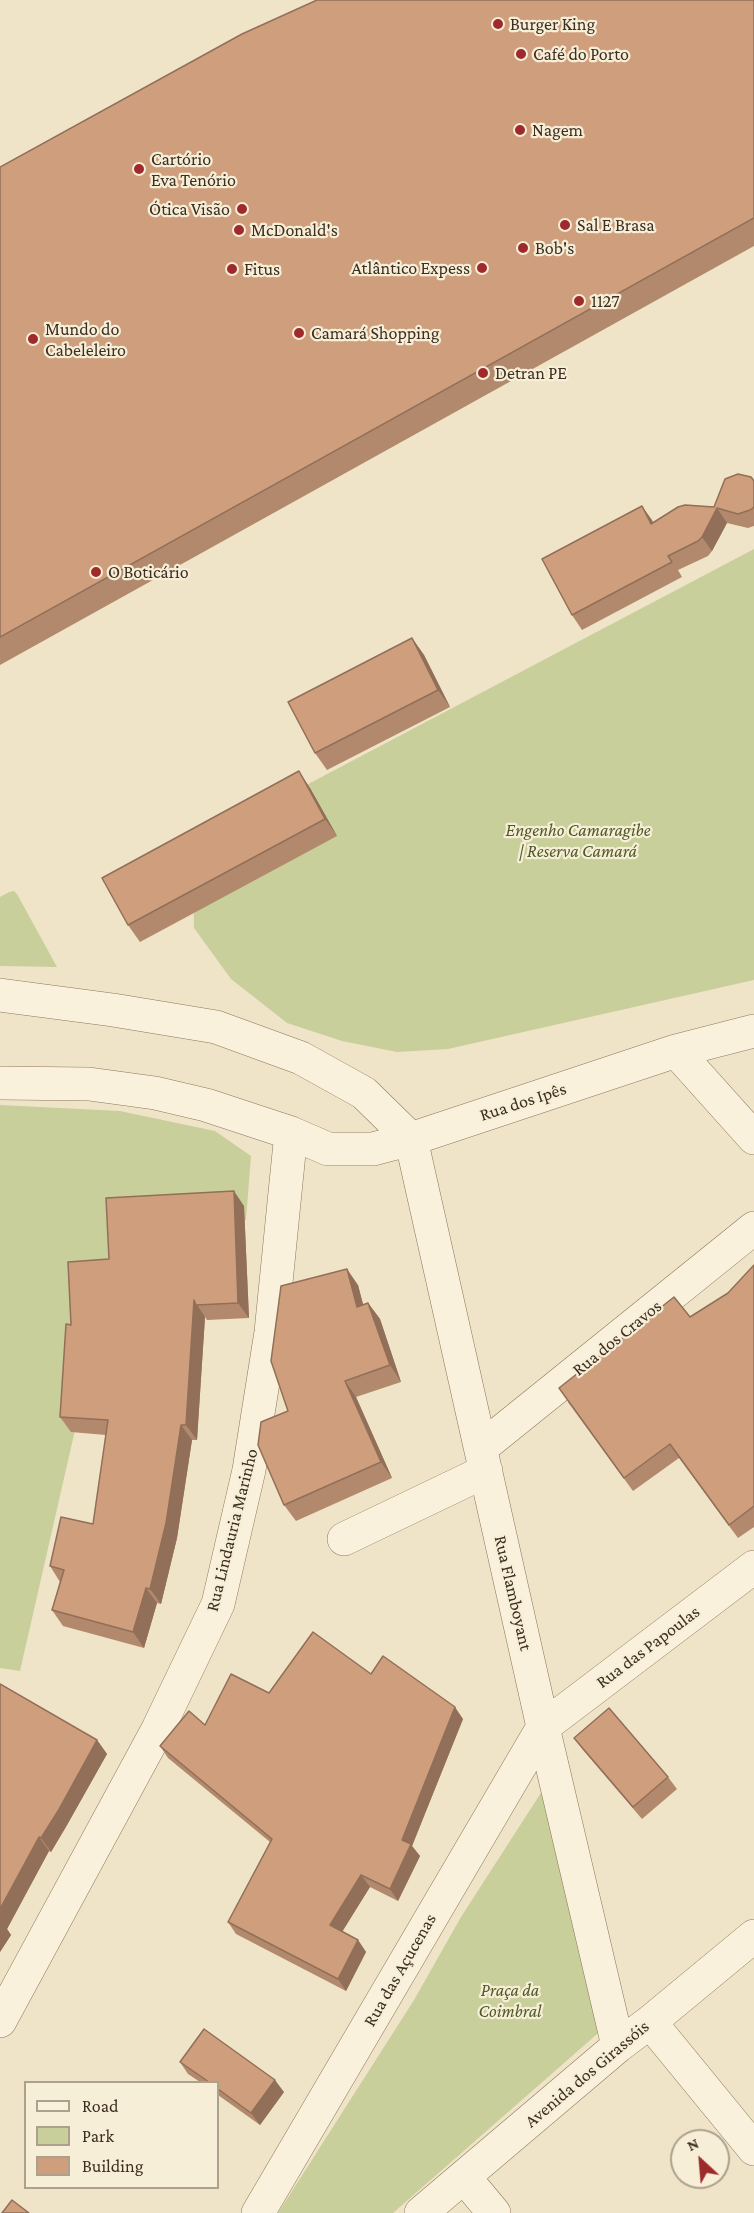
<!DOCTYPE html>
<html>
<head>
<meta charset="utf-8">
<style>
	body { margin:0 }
	#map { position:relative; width:754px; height:2213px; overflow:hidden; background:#f0e4c8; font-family:"Crimson Pro",serif }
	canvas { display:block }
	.legend { position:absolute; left:24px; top:2081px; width:195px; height:108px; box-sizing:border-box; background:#f7eed8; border:2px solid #ada18e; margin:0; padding:8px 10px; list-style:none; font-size:18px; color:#3d2e20 }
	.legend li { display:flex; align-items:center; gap:12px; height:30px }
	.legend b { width:30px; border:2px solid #ada18e }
	.north { position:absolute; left:670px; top:2129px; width:60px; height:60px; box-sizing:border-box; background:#f7eed8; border:2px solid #ada18e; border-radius:50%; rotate:334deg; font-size:16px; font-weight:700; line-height:24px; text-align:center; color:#3d2e20 }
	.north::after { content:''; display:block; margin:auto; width:21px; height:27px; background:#9e2a2b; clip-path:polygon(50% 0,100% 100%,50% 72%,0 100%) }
</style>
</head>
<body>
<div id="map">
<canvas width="754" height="2213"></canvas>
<ul class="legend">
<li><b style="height:8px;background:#faf1dc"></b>Road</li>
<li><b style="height:16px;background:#c9cf9b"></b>Park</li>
<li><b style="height:16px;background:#cf9f7d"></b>Building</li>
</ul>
<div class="north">N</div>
</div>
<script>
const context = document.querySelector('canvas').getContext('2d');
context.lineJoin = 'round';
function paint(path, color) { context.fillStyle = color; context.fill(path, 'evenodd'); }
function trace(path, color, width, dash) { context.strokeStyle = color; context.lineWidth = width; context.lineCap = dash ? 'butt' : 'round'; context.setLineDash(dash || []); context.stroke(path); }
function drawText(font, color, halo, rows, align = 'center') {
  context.font = font + ' "Crimson Pro",serif'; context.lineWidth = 4.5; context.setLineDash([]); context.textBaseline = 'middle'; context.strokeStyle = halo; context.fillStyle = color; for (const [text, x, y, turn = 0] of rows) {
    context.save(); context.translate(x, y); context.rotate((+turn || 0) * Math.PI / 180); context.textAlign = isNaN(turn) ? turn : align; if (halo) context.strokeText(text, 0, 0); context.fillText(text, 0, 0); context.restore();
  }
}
const green = new Path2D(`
	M 754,549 L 754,980 L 448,1049 L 397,1052 L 342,1041 L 287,1023 L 231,979 L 194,928 L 193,879 L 293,792 Z
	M 14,891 L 17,894 L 57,967 L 0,966 L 0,897 L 9,892 Z
	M 0,1105 L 120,1111 L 215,1131 L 251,1156 L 246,1220 L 123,1220 L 20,1671 L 0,1668 Z
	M 546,1785 L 604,2028 L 393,2213 L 278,2213 L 414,2000 L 461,1917 Z`);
const minor = new Path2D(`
	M 0,995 L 113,1010 L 216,1027 L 301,1058 L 364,1093 L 411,1139
	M 676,1051 L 754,1138
	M 0,1083 L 89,1084 L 155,1093 L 206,1105 L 291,1133 L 328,1149 L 373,1149 L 411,1139 L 676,1051 L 754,1031
	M 411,1139 L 543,1727 L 618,2046
	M 481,1448 L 754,1228
	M 344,1539 L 486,1471
	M 0,2021 L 158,1729 L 218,1604 L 249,1470 L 271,1332 L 291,1133
	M 650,2022 L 754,2149
	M 464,2177 L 494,2213
	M 258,2213 L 543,1727 L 754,1567
	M 421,2213 L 618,2046 L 650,2022 L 754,1936`);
const wall = new Path2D(`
	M 754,0 L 754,246 L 0,665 L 0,167 Z
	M 754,481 L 754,526 L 748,528 L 727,523 L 712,551 L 708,556 L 678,570 L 682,577 L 582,630 L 572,615 L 653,523 L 714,507 Z
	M 412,638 L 424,655 L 450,707 L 327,770 L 315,753 Z
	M 310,788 L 337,836 L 140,942 L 128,925 Z
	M 244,1206 L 249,1318 L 207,1320 L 205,1317 L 197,1440 L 192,1440 L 177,1538 L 161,1604 L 157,1603 L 144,1648 L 63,1626 L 52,1610 L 60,1582 L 50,1566 L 93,1524 L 106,1435 L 71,1432 L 60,1417 L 71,1325 L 109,1259 Z
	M 754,1265 L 754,1527 L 738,1538 L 679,1458 L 633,1491 L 568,1402 L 690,1317 L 728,1293 Z
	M 358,1285 L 363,1305 L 368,1303 L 380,1319 L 401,1382 L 356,1397 L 392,1478 L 296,1521 L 284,1505 L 288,1411 Z
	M 371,1674 L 463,1719 L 412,1846 L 420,1856 L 398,1901 L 370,1887 L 342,1931 L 358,1940 L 366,1952 L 346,1991 L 236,1934 L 228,1922 L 270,1842 L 168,1758 L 160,1746 L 205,1725 L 269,1693 Z
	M 0,1684 L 97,1740 L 107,1754 L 67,1825 L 51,1852 L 49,1851 L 7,1929 L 11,1935 L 0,1952 Z
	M 574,1738 L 668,1777 L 677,1789 L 642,1819 L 583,1750 Z
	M 180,2062 L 284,2092 L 260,2125 L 218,2095 L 218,2082 L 200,2082 L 188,2074 Z`);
const shadedWall = new Path2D(`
	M 642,506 L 652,520 L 661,538 L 651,524 Z
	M 717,508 L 727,523 L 712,551 L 702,537 Z
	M 412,638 L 424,655 L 450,707 L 438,690 Z
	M 299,771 L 310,788 L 337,836 L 325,819 Z
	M 234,1191 L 244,1206 L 249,1318 L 238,1303 Z
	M 347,1269 L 358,1285 L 368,1323 L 357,1307 Z
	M 194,1300 L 205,1317 L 197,1440 L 186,1425 Z
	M 368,1303 L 380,1319 L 401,1382 L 390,1365 Z
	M 345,1381 L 356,1397 L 392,1478 L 381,1462 Z
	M 181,1425 L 192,1440 L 177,1538 L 161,1604 L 150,1589 Z
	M 146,1588 L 157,1603 L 144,1648 L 133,1632 Z
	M 455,1707 L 463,1719 L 412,1846 L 420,1856 L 398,1901 L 390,1889 L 402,1840 Z
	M 97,1740 L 107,1754 L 67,1825 L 51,1852 L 41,1838 Z
	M 39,1837 L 49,1851 L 7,1929 L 11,1935 L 0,1952 L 0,1909 Z
	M 361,1875 L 370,1887 L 339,1937 L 330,1925 Z
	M 358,1940 L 366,1952 L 346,1991 L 338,1979 Z
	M 275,2080 L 284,2092 L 260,2125 L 251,2113 Z`);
const building = new Path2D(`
	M 317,0 L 754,0 L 754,218 L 0,637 L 0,167 L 242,34 Z
	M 738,474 L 751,477 L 754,481 L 754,507 L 750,510 L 738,514 L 717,508 L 702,537 L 698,541 L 668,556 L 672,562 L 572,615 L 542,559 L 642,506 L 651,524 L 678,507 L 685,505 L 714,507 L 725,479 Z
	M 412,638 L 438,690 L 315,753 L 288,702 Z
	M 299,771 L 325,819 L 128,925 L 102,878 Z
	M 234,1191 L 238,1303 L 196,1305 L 194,1300 L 186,1425 L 181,1425 L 166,1523 L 150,1589 L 146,1588 L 133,1632 L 52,1610 L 64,1570 L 50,1566 L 61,1517 L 93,1524 L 108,1420 L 60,1417 L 66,1324 L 71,1325 L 68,1262 L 109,1259 L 106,1198 Z
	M 754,1265 L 754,1506 L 729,1525 L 670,1444 L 624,1478 L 559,1388 L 674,1297 L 690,1317 L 728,1293 Z
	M 347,1269 L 357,1307 L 368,1303 L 390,1365 L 345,1381 L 381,1462 L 284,1505 L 258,1445 L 261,1422 L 288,1411 L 271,1361 L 281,1286 Z
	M 313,1632 L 371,1674 L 383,1656 L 455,1707 L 402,1840 L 411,1844 L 390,1889 L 361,1875 L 330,1925 L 358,1940 L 338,1979 L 228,1922 L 272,1839 L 160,1746 L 189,1711 L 205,1725 L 231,1674 L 269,1693 Z
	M 0,1684 L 97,1740 L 58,1811 L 41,1838 L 39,1837 L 0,1909 Z
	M 609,1708 L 668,1777 L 633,1807 L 574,1738 Z
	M 204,2029 L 275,2080 L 251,2113 L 218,2089 L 218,2082 L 209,2082 L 180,2062 Z
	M 12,2200 L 29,2213 L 2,2213 Z`);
const markers = [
	[498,24,6,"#9e2a2b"],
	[521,54,6,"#9e2a2b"],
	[520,130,6,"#9e2a2b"],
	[139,169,6,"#9e2a2b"],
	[242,209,6,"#9e2a2b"],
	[565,225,6,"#9e2a2b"],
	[239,230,6,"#9e2a2b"],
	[523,248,6,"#9e2a2b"],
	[482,268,6,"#9e2a2b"],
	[232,269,6,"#9e2a2b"],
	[579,301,6,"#9e2a2b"],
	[299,333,6,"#9e2a2b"],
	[33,339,6,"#9e2a2b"],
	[483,373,6,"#9e2a2b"],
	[96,572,6,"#9e2a2b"]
];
const poiNames = [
	["Burger King",510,24],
	["Café do Porto",533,54],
	["Nagem",532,130],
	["Cartório",151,159],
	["Eva Tenório",151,180],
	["Ótica Visão",230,209,"right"],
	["Sal E Brasa",577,225],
	["McDonald's",251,230],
	["Bob's",535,248],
	["Atlântico Expess",470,268,"right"],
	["Fitus",244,269],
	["1127",591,301],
	["Mundo do",45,329],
	["Cabeleleiro",45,350],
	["Camará Shopping",311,333],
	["Detran PE",495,373],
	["O Boticário",108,572]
];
const parkNames = [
	["Engenho Camaragibe",578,830],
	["| Reserva Camará",578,851],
	["Praça da",510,1990],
	["Coimbral",510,2011]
];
const streetNames = [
	["Rua dos Ipês",523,1102,-18],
	["Rua dos Cravos",617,1338,-39],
	["Rua Lindauria Marinho",232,1530,-76],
	["Rua Flamboyant",513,1593,77],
	["Rua das Papoulas",648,1647,-37],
	["Rua das Açucenas",400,1970,-60],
	["Avenida dos Girassóis",587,2074,-40]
];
paint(green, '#c9cf9b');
trace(minor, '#8d765c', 34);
trace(minor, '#faf1dc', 33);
paint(wall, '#b2896c');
paint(shadedWall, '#916f58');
paint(building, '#cf9f7d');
trace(building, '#916f58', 1.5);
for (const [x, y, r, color] of markers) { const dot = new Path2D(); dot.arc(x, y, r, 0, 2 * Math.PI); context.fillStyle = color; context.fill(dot); trace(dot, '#f7eed8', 2); }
drawText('18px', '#3d2e20', '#f7eed8', poiNames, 'left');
drawText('italic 18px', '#4d5a26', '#f7eed8', parkNames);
drawText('18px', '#3d2e20', '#f7eed8', streetNames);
</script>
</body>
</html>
